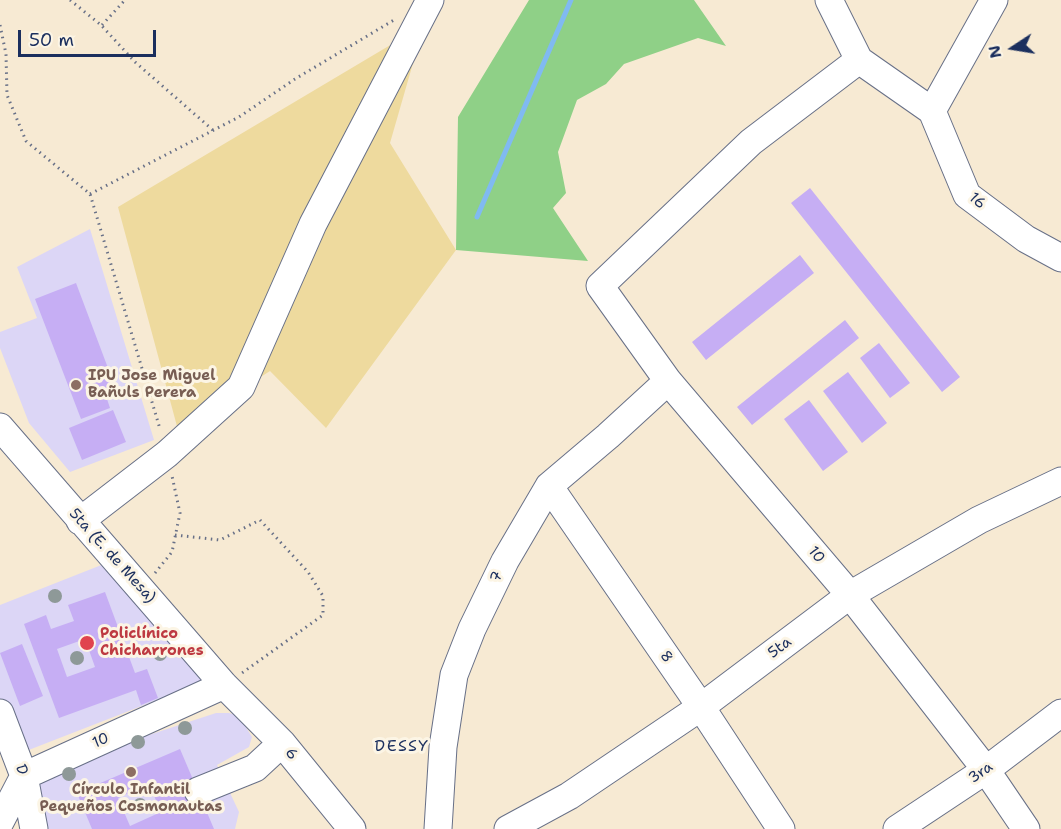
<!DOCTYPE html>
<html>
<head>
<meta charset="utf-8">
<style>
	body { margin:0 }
	#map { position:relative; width:1061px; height:829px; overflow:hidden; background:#f7ead3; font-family:"Shantell Sans",sans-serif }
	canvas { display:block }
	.north { position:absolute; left:983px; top:18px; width:60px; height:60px; -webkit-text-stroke:4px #fcf5e5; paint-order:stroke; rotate:258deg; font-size:16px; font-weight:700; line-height:24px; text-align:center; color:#1b2f5e }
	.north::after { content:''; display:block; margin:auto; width:21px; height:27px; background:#1b2f5e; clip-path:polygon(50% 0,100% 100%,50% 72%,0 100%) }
	.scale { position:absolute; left:18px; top:30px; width:138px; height:27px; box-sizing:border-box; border:3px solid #1b2f5e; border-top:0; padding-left:8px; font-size:18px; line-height:21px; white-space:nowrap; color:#1b2f5e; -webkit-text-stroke:4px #fcf5e5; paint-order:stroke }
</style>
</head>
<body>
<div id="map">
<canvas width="1061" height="829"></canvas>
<div class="north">N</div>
<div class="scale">50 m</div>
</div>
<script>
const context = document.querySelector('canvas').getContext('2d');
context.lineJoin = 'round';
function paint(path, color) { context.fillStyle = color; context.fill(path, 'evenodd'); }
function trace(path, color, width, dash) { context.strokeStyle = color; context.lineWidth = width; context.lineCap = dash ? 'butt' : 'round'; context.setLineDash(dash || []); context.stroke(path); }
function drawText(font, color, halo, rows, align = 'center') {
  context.font = font + ' "Shantell Sans",sans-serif'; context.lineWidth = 6; context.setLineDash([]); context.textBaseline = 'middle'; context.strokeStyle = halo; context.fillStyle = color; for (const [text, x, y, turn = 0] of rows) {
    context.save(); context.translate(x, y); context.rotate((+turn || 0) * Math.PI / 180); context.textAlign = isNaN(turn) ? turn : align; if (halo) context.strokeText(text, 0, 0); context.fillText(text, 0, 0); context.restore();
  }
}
const built = new Path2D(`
	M 90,229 L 154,440 L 70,472 L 29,423 L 0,348 L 0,332 L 37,318 L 17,267 Z
	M 109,562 L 206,681 L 21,753 L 0,699 L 0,605 Z
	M 216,713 L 229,713 L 239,716 L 252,737 L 249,747 L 217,765 L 239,812 L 235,829 L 39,829 L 36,776 L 48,768 Z`);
const green = new Path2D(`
	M 529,0 L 694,0 L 726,46 L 698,38 L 624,64 L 606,84 L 577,100 L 558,152 L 566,193 L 553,208 L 588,261 L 456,250 L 458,117 Z`);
const sand = new Path2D(`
	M 424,25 L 390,143 L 456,250 L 326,428 L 270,371 L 178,430 L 118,207 Z`);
const stream = new Path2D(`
	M 477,217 L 571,0`);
const building = new Path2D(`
	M 810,188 L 960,377 L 942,392 L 791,203 Z
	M 800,255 L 814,273 L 706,360 L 692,342 Z
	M 76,283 L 117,392 L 106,396 L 110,408 L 81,419 L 35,299 Z
	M 845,320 L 859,338 L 752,425 L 737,407 Z
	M 879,343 L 910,383 L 890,398 L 860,358 Z
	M 848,372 L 887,423 L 862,443 L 823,391 Z
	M 809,400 L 848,452 L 823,471 L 784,419 Z
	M 113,410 L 126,442 L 82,460 L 69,428 Z
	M 105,592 L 135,673 L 147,669 L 158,698 L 141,705 L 136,690 L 59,718 L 24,624 L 46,615 L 51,629 L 74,621 L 68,605 ZM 85,639 L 95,667 L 67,677 L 57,649 Z
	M 22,644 L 43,696 L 20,706 L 0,653 Z
	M 180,749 L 214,829 L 92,829 L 77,793 ZM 149,784 L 161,812 L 130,826 L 118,798 Z`);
const path = new Path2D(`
	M 70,0 L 101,25 L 135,62 L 214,131
	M 0,25 L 6,54 L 7,95 L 26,141 L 90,194 L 160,429
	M 102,25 L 125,0
	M 90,194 L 239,117 L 295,79 L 394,20
	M 175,535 L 220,540 L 260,520 L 308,572 L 323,596 L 323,615 L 242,673
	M 155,573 L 172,552 L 180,513 L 172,476`);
const minor = new Path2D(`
	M 829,0 L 859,60 L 932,111
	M 859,60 L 751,142 L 600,286 L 668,381 L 850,595 L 986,770 L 1026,829
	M 932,111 L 967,195 L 1026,239 L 1061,258
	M 932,111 L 994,0
	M 0,427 L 224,685 L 282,743 L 352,829
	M 549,486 L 701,707 L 781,829
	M 80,521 L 167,454 L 241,387 L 313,224 L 430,0
	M 0,713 L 24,776 L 34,829
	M 198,791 L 255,768 L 282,743
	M 0,822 L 24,776 L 224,685
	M 438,829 L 443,747 L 454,675 L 472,629 L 505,561 L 549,486 L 608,436 L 668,381
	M 508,829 L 569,796 L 701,707 L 850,595 L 979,520 L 1061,481
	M 897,829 L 986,770 L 1061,713`);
const trees = [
	[55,596],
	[160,654],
	[77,658],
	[185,728],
	[138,742],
	[69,774],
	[140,805]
];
const markers = [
	[76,385,6,"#8d6e63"],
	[87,643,8,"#e0444e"],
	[131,772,6,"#8d6e63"]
];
const streetNames = [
	["16",977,201,41],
	["10",816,555,50],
	["5ta (E. de Mesa)",112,556,48],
	["7",497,577,-64],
	["5ta",780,648,-37],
	["8",666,657,55],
	["10",101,741,-25],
	["6",291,754,51],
	["D",21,770,71],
	["3ra",981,773,-35]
];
const educationNames = [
	["IPU Jose Miguel",88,376],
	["Bañuls Perera",88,393],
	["Círculo Infantil",131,790,"center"],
	["Pequeños Cosmonautas",131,807,"center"]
];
const healthNames = [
	["Policlínico",100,634],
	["Chicharrones",100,651]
];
const neighbourhoodNames = [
	["DESSY",402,747]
];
paint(built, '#dcd6f6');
paint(green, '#8fd087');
paint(sand, '#eeda9e');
trace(stream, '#80baf1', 5);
paint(building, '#c6aef4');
trace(minor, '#687087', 29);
trace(path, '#687087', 3, [1.5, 4.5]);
trace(minor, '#fff', 27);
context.fillStyle = '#8e9998';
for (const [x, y] of trees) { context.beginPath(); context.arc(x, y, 7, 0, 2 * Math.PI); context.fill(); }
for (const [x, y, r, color] of markers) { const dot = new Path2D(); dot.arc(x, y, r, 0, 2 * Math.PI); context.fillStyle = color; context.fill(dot); trace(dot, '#fcf5e5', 2); }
drawText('15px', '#1b2f5e', '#fcf5e5', streetNames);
drawText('bold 15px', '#785e54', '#fcf5e5', educationNames, 'left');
drawText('bold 15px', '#be3a42', '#fcf5e5', healthNames, 'left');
context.letterSpacing = '1.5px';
drawText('16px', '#1b2f5e', '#fcf5e5', neighbourhoodNames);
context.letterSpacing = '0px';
</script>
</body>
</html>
